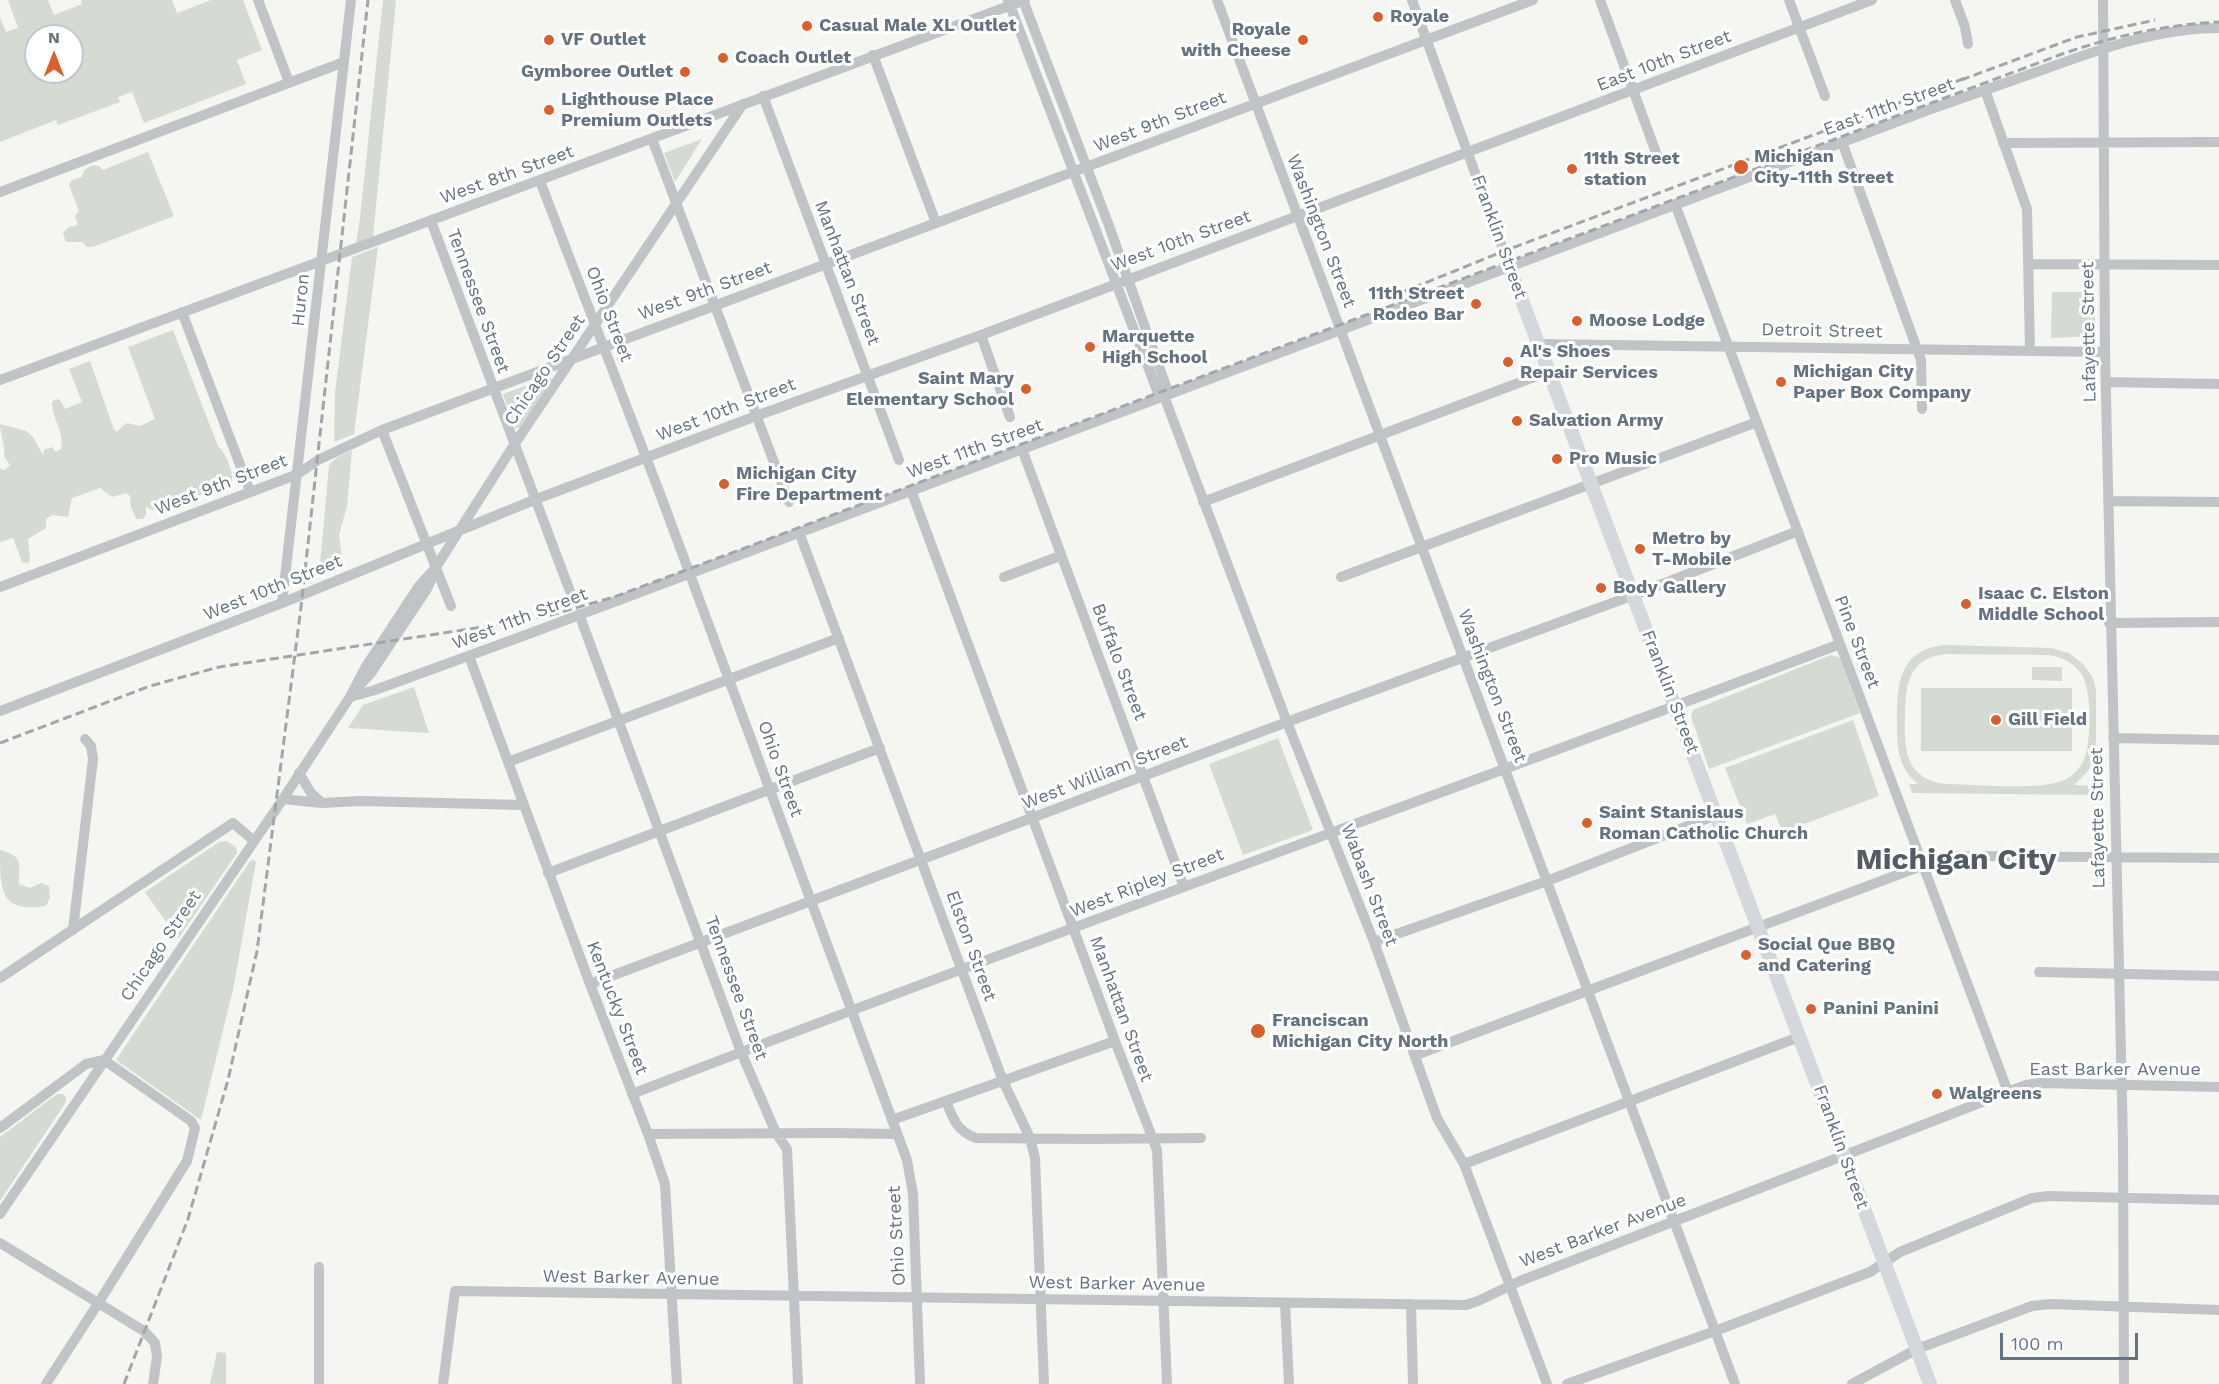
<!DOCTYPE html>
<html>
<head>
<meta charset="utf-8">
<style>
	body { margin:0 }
	#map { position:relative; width:2219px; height:1384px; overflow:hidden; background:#f5f5f1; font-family:"Work Sans",sans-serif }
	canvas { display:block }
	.north { position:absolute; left:24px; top:24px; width:60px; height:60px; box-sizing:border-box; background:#fff; border:2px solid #c1c7cd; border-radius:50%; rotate:0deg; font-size:16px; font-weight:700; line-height:24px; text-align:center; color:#657381 }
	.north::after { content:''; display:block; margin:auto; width:21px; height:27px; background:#db5f2b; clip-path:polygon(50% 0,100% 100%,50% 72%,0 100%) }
	.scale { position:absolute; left:2000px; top:1333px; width:138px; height:27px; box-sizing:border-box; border:3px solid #657381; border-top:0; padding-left:8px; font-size:18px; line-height:21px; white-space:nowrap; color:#657381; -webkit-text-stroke:4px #fff; paint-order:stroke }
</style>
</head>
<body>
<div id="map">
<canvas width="2219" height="1384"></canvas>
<div class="north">N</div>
<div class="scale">100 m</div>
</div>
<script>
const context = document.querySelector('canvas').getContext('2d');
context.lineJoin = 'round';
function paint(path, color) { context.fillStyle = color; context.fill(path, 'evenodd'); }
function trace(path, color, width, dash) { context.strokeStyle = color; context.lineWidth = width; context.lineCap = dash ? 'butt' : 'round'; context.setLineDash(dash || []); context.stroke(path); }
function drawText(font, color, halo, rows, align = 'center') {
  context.font = font + ' "Work Sans",sans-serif'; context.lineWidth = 6; context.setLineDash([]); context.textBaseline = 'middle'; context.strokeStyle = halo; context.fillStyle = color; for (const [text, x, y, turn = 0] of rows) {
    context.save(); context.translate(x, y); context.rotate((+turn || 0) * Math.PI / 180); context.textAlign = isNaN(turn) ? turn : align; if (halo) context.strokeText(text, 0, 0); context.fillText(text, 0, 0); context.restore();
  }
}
const green = new Path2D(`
	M 8,0 L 48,0 L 54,15 L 82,4 L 81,0 L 172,0 L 177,13 L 211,0 L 243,0 L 262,50 L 237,60 L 246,84 L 144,123 L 132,92 L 118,97 L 120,102 L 58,125 L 56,120 L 0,142 L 0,17 L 6,32 L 18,28 ZM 36,36 L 72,36 L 72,72 L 36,72 Z
	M 383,0 L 396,0 L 373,237 L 356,243 L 360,218 Z
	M 702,139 L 675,182 L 664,153 Z
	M 148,152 L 174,216 L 93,247 L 86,247 L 83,242 L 66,242 L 63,233 L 69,227 L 78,225 L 75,216 L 79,211 L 69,185 L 72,180 L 82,177 L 84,170 L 93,165 L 99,166 L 103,170 Z
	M 378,247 L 354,434 L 334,442 L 335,393 L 352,257 Z
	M 2052,292 L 2095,292 L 2095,336 L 2051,338 Z
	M 173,330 L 218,446 C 227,455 233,470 232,483 L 161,510 L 153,510 L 146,507 L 146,515 L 143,519 L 136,519 L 131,507 L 130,496 L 126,493 L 112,497 L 100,488 L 72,498 L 68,517 L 52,515 L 46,519 L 46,528 L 28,539 L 30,560 L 28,563 L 22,562 L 13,538 L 0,542 L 0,469 L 5,470 L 10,465 L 4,456 C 6,446 0,435 0,424 L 26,431 L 33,437 L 43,455 L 44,450 L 52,447 L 56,452 L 61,449 C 65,432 52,419 52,402 L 56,399 L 60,400 L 65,409 L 82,402 L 69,369 L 90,361 L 113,427 L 116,432 L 127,423 L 140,426 L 155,419 L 128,347 Z
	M 550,377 L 552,380 L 519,428 L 515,428 L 503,394 Z
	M 352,450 L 347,506 L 339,535 L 343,566 L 319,576 L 329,465 L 336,458 Z
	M 1947,645 L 2051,648 L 2069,653 L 2084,665 L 2093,678 L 2096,690 L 2096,748 L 2089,770 L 2074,785 L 2097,786 L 2097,795 L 1912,793 L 1909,784 L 1918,784 C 1897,767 1897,746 1897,720 C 1897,683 1900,648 1947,645 ZM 1947,654 L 2048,655 C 2062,657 2075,663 2082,675 C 2092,690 2091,741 2085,757 C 2082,766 2076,773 2068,778 C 2047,792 1972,784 1945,784 C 1906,779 1904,750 1905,718 C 1905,686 1908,657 1947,654 Z
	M 1831,655 L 1840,658 L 1860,713 L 1709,769 L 1691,717 L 1693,710 Z
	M 2032,667 L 2062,667 L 2062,681 L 2032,680 Z
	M 414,687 L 429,733 L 348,728 L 363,705 Z
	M 1921,688 L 2072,688 L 2072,751 L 1921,751 Z
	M 1853,720 L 1879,796 L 1783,832 L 1775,814 L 1747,824 L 1725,768 Z
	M 1278,738 L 1313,830 L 1243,855 L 1209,764 Z
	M 227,841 L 236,847 L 237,853 L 178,939 L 145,892 L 219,842 Z
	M 0,850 C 24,857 19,862 19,884 L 30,888 L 41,883 L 49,886 L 50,898 L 46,906 C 0,913 0,891 0,850 Z
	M 253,860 L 256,862 L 233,990 L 201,1120 L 116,1060 L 250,861 Z
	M 57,1094 L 63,1094 L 66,1097 L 66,1102 L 0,1201 L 0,1137 Z
	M 217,1352 L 226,1353 L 226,1384 L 210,1384 Z`);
const minor = new Path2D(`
	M 258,0 L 289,82
	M 1008,0 L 1158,393 L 1164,396
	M 1023,0 L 1108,223 L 1167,389 L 1164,396 L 1287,722 L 1374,942 L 1437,1118 L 1464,1164 L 1547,1384
	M 1217,0 L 1735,1384
	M 1412,0 L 1509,266
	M 1600,0 L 1658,158
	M 1789,0 L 1825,96
	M 1955,0 L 1965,27 L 1968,44
	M 2103,0 L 2105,352 L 2123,1142 L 2124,1384
	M 873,55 L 936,223
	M 1985,90 L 2027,209 L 2030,351
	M 763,96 L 899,460
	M 652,139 L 789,502
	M 1842,142 L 1921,360 L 1922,409
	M 2003,143 L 2219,142
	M 540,181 L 662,499 L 907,1160 L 913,1194 L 920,1384
	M 0,192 L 344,62
	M 1675,204 L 2008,1092
	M 431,221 L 571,594
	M 2029,264 L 2219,265
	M 182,312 L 250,491
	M 981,335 L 1010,417
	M 1540,344 L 2105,352
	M 0,380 L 1025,0
	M 2106,382 L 2219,384
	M 382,430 L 451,606
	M 1022,449 L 1184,887
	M 911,490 L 1115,1041 L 1157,1150 L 1167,1384
	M 2108,501 L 2219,502
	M 1203,502 L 1550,371
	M 799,532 L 1003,1081 L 1030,1138 L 1035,1158 L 1044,1384
	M 1004,577 L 1060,556
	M 1341,577 L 1757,422
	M 0,587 L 298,474 L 318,460 L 382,430 L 1533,0
	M 282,603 L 351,0
	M 579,614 L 741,1052 L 776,1133 L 787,1149 L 798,1384
	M 2109,623 L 2219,622
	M 469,656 L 590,984 L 648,1134 L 665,1184 L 677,1384
	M 360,685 L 371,673 L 427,589 L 433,576
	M 350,697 L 375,690 L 523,636 L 1931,109 C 1969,96 2007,82 2045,69 C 2100,49 2159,28 2219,28
	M 0,711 L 282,603 L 534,500 L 756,416 L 981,335 L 1872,0
	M 2113,738 L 2219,740
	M 508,762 L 839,638
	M 299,773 L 311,793 L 322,803
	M 283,799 L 322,803 L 360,801 L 523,805
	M 548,873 L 880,748
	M 73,930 L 93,759 L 91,746 L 85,739
	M 1374,942 L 1547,881 L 1716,815
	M 2039,972 L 2219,976
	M 0,978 L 233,823 L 253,840
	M 590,984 L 1287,722 L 1634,595 L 1798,531
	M 1416,1055 L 1940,859 L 1958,856 L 2219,858
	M 632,1094 C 1033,939 1438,796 1840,644
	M 946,1101 C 953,1119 957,1131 976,1138 L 1090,1139 L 1201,1138
	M 892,1120 L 1115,1041
	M 0,1128 L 86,1064 L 104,1060
	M 648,1134 L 834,1133 L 897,1134
	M 1464,1164 L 1799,1037
	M 0,1214 L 283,799 L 350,697 L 365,668 L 419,586 L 436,567 L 514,445 L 743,104
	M 0,1243 L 144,1331 L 155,1343 L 157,1357 L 153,1384
	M 319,1267 L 319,1384
	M 1285,1303 L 1289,1384
	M 1411,1304 L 1413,1384
	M 46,1384 L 99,1302 L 187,1161 L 195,1128 L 191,1121 L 104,1060
	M 443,1384 L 455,1291 L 1466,1305 L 1478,1301 L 1520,1281 L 2026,1085 L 2040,1083 L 2219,1087
	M 1567,1384 L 1715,1331 L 1870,1272 L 1900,1252 L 2032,1198 L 2048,1196 L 2219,1200
	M 1852,1384 L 1917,1349 L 2032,1306 L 2050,1304 L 2219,1310`);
const major = new Path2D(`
	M 1509,266 L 1930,1384`);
const rail = new Path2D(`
	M 1961,80 L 2077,37 L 2155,20
	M 1388,298 L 1504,251 L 1968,77
	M 0,743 L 150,686 L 219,667 L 496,625 L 551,615 L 614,597 L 2062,54 C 2114,36 2164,25 2219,22
	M 124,1384 L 188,1219 L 228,1080 L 257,951 L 301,607 L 368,0`);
const markers = [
	[1378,17,6,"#db5f2b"],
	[807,26,6,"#db5f2b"],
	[549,40,6,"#db5f2b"],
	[1303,40,6,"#db5f2b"],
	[723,58,6,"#db5f2b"],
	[685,72,6,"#db5f2b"],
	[549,110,6,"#db5f2b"],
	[1741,167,8,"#db5f2b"],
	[1572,169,6,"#db5f2b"],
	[1476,304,6,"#db5f2b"],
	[1577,321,6,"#db5f2b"],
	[1090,347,6,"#db5f2b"],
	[1508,362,6,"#db5f2b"],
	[1781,382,6,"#db5f2b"],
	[1026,389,6,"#db5f2b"],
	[1517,421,6,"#db5f2b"],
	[1557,459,6,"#db5f2b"],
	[724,484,6,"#db5f2b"],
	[1640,549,6,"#db5f2b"],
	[1601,588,6,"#db5f2b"],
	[1966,604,6,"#db5f2b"],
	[1996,720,6,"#db5f2b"],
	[1587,823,6,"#db5f2b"],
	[1746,955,6,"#db5f2b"],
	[1811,1009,6,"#db5f2b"],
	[1258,1031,8,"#db5f2b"],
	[1937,1094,6,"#db5f2b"]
];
const poiNames = [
	["Royale",1390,17],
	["Casual Male XL Outlet",819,26],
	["Royale",1291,30,"right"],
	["with Cheese",1291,51,"right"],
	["VF Outlet",561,40],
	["Coach Outlet",735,58],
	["Gymboree Outlet",673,72,"right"],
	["Lighthouse Place",561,100],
	["Premium Outlets",561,121],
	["Michigan",1754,157],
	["City-11th Street",1754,178],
	["11th Street",1584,159],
	["station",1584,180],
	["11th Street",1464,294,"right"],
	["Rodeo Bar",1464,315,"right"],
	["Moose Lodge",1589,321],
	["Marquette",1102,337],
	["High School",1102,358],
	["Al's Shoes",1520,352],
	["Repair Services",1520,373],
	["Michigan City",1793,372],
	["Paper Box Company",1793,393],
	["Saint Mary",1014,379,"right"],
	["Elementary School",1014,400,"right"],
	["Salvation Army",1529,421],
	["Pro Music",1569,459],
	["Michigan City",736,474],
	["Fire Department",736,495],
	["Metro by",1652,539],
	["T-Mobile",1652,560],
	["Body Gallery",1613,588],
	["Isaac C. Elston",1978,594],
	["Middle School",1978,615],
	["Gill Field",2008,720],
	["Saint Stanislaus",1599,813],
	["Roman Catholic Church",1599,834],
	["Social Que BBQ",1758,945],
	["and Catering",1758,966],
	["Panini Panini",1823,1009],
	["Franciscan",1272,1021],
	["Michigan City North",1272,1042],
	["Walgreens",1949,1094]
];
const streetNames = [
	["East 10th Street",1664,61,-21],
	["East 11th Street",1889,107,-20],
	["West 9th Street",1160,122,-21],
	["West 8th Street",507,175,-20],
	["Washington Street",1321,231,69],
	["Franklin Street",1499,237,70],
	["West 10th Street",1181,241,-20],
	["Manhattan Street",847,273,69],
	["West 9th Street",705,291,-20],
	["Huron",301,300,-84],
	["Tennessee Street",478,301,70],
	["Ohio Street",609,314,69],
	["Detroit Street",1822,331,1],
	["Lafayette Street",2089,332,-91],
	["Chicago Street",545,370,-56],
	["West 10th Street",726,410,-21],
	["West 11th Street",975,449,-20],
	["West 9th Street",221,485,-21],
	["West 10th Street",273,588,-22],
	["West 11th Street",520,619,-21],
	["Pine Street",1857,642,69],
	["Buffalo Street",1119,662,69],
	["Washington Street",1492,686,69],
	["Franklin Street",1670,692,69],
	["Ohio Street",780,769,70],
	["West William Street",1105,773,-21],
	["Lafayette Street",2098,818,-91],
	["West Ripley Street",1147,883,-21],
	["Wabash Street",1369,885,69],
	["Chicago Street",161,946,-56],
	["Elston Street",971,946,70],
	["Tennessee Street",736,988,70],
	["Kentucky Street",617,1008,69],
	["Manhattan Street",1121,1009,70],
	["East Barker Avenue",2115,1070],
	["Franklin Street",1841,1147,70],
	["West Barker Avenue",1603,1231,-21],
	["Ohio Street",897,1236,-93],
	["West Barker Avenue",631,1278,1],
	["West Barker Avenue",1117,1284,1]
];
const townNames = [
	["Michigan City",1956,860]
];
paint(green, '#d5dbd2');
trace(minor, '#c0c4c7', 10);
trace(major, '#d4d8dc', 14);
trace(rail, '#a1a6ac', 3, [9, 4.5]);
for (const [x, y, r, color] of markers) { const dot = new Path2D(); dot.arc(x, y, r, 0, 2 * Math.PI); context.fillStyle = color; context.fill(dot); trace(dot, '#fff', 2); }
drawText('bold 18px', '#657381', '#fff', poiNames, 'left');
drawText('18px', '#657381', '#fff', streetNames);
drawText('bold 30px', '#535c66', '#fff', townNames);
</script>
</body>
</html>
